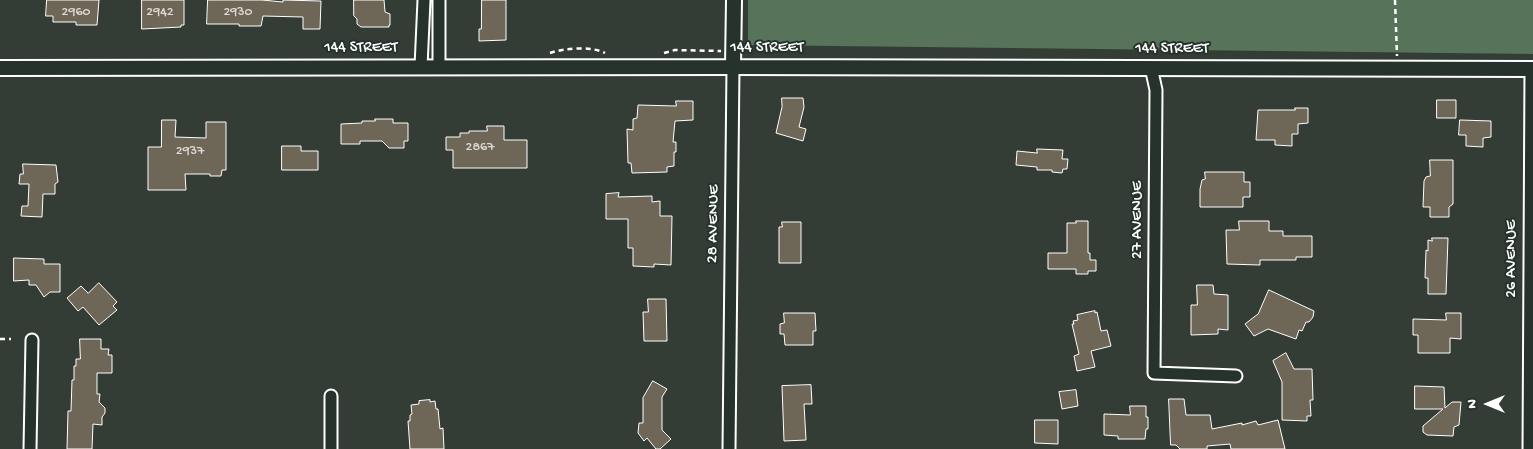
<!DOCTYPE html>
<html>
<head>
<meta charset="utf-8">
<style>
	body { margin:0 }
	#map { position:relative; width:1533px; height:449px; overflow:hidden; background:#343d35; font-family:"Gochi Hand",sans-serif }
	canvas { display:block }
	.north { position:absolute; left:1463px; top:379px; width:50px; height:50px; -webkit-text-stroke:4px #26332d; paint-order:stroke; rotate:270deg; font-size:14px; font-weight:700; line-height:20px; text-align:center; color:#fff }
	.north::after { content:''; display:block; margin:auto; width:18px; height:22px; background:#fff; clip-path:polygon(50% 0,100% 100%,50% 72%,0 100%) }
</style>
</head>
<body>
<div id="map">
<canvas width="1533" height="449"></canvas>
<div class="north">N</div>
</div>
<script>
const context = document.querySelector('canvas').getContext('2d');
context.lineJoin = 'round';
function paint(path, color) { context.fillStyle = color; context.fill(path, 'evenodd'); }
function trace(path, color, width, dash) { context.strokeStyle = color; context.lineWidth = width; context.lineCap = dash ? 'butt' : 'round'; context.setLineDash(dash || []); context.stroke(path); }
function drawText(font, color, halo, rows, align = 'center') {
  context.font = font + ' "Gochi Hand",sans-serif'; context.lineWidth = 4; context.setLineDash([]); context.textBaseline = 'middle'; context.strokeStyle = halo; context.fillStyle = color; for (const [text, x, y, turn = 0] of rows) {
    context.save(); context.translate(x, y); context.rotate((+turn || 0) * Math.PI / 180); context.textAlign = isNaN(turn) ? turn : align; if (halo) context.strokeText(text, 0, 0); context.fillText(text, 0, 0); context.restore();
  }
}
const green = new Path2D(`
	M 748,0 L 1533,0 L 1533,54 L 748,45 Z`);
const building = new Path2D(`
	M 47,0 L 99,0 L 97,25 L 76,25 L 76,22 L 53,22 L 53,16 L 46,16 Z
	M 142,0 L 184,0 L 184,25 L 181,25 L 181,27 L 142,29 Z
	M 208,0 L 262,0 L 283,2 L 283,0 L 321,1 L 320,29 L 303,29 L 303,17 L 263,16 L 261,26 L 239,26 L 239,24 L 207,24 Z
	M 354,0 L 384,0 L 385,12 L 390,14 L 390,25 L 389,25 L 389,27 L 361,27 L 357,24 L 357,19 L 354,16 Z
	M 482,0 L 506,0 L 506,40 L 479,41 L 479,29 L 481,29 Z
	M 782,98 L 803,98 L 804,107 L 799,127 L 806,129 L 803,141 L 776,133 L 782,107 Z
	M 1437,100 L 1456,100 L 1456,118 L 1437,118 Z
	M 676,101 L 693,101 L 693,120 L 675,121 L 673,142 L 676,142 L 676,152 L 674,152 L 674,166 L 667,167 L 667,172 L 632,173 L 631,163 L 628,163 L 627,129 L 633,130 L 633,119 L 637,118 L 638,105 L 676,106 Z
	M 1295,108 L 1308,108 L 1308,123 L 1298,124 L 1298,134 L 1292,134 L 1292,146 L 1275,145 L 1275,140 L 1256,140 L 1258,110 L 1295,110 Z
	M 375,119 L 393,119 L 393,123 L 408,123 L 408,141 L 404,141 L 404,148 L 389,148 L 382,141 L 360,141 L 360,144 L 341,144 L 341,124 L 362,123 L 362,121 L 375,121 Z
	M 162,120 L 176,120 L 175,137 L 206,138 L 206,122 L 226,122 L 226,170 L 222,170 L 221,176 L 210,176 L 210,174 L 185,174 L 186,190 L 148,190 L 148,147 L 161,147 Z
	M 1460,120 L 1491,121 L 1491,137 L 1483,138 L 1483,147 L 1466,146 L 1466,135 L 1459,135 Z
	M 487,126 L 504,126 L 504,140 L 527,140 L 527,168 L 453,168 L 453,150 L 446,150 L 446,137 L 460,137 L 460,133 L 469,133 L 469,131 L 487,131 Z
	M 282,146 L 301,146 L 301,151 L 318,151 L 318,170 L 282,170 Z
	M 1037,149 L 1063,150 L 1062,159 L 1068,159 L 1067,169 L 1063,169 L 1062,173 L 1052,172 L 1052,170 L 1037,170 L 1037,167 L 1016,165 L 1017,151 L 1037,153 Z
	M 1430,160 L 1453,160 L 1453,204 L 1449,207 L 1449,217 L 1430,217 L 1430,207 L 1423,207 L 1424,181 L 1426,177 L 1430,176 Z
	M 23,164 L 56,165 L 58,182 L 55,184 L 55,194 L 43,194 L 42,217 L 21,216 L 22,206 L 28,206 L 29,184 L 19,184 L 20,174 L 23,174 Z
	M 1205,172 L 1244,172 L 1244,182 L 1250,182 L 1250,197 L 1243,197 L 1243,207 L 1200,207 L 1200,189 L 1202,180 L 1205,179 Z
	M 619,193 L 618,197 L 652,196 L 652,202 L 660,201 L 660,216 L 672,216 L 671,265 L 654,264 L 654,267 L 633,266 L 633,248 L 628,248 L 628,219 L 606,219 L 606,194 Z
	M 1076,221 L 1088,221 L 1088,253 L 1090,253 L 1090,260 L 1096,260 L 1096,271 L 1088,271 L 1088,274 L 1076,274 L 1076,269 L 1048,269 L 1048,253 L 1067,253 L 1067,223 L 1076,223 Z
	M 1239,221 L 1269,221 L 1269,231 L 1283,231 L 1283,236 L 1312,236 L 1312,257 L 1296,257 L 1296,260 L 1260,260 L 1260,265 L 1227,264 L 1226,230 L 1239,230 Z
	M 782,222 L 801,222 L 801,263 L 779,263 L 779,227 L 782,227 Z
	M 1432,238 L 1448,238 L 1446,294 L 1428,294 L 1428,278 L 1425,278 L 1426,250 L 1428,251 L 1428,240 L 1432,241 Z
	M 14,258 L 44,259 L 44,264 L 60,264 L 60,292 L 50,292 L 44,297 L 36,285 L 29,285 L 29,280 L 14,281 Z
	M 99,283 L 117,302 L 113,306 L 117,310 L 99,325 L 83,307 L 78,311 L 67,298 L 81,286 L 88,293 Z
	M 1197,285 L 1213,285 L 1214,294 L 1228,295 L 1228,330 L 1218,329 L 1218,334 L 1191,335 L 1191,305 L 1197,305 Z
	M 1269,290 L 1314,311 L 1313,317 L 1309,322 L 1306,322 L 1302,331 L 1299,330 L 1296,339 L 1268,329 L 1254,336 L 1245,324 L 1258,314 Z
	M 648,299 L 666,299 L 667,341 L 644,341 L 643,312 L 648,312 Z
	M 1095,311 L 1095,313 L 1097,312 L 1101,331 L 1107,330 L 1111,346 L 1091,351 L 1095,367 L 1077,371 L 1074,356 L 1079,354 L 1072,324 L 1074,324 L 1073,321 L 1078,320 L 1077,315 Z
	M 784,313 L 815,313 L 816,331 L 813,331 L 813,345 L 785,345 L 784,334 L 780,334 L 780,324 L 784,323 Z
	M 1446,313 L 1461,313 L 1461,339 L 1450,338 L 1450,353 L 1418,353 L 1418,335 L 1413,335 L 1413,319 L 1446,320 Z
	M 80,339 L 101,339 L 101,349 L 109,349 L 108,355 L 112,355 L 112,373 L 97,373 L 97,394 L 100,394 L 99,402 L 105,408 L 105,413 L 102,417 L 102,425 L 93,424 L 92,449 L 67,449 L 68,411 L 71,411 L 72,380 L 74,380 L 74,366 L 76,366 L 76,359 L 80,359 Z
	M 1286,353 L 1294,369 L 1312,369 L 1313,400 L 1310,400 L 1311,416 L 1307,416 L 1307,421 L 1282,420 L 1282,382 L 1273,361 Z
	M 653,381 L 667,389 L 662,397 L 662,430 L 671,439 L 660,449 L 656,449 L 647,438 L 644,441 L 638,433 L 639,423 L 643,423 L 643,398 Z
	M 811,385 L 812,404 L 804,404 L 806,440 L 784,441 L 782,386 Z
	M 1415,386 L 1444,387 L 1445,408 L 1452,402 L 1461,402 L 1459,425 L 1454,427 L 1453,436 L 1427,435 L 1423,432 L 1423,426 L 1443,409 L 1415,409 Z
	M 1076,390 L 1078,406 L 1062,409 L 1059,392 Z
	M 1169,399 L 1184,399 L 1186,415 L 1210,415 L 1212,429 L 1242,423 L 1242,425 L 1256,421 L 1258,425 L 1278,420 L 1285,449 L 1231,449 L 1230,444 L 1207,446 L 1207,449 L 1180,449 L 1176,445 L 1171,445 Z
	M 430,400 L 430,402 L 435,401 L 436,409 L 438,409 L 440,429 L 443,428 L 444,449 L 410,449 L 408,421 L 410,421 L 410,415 L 412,414 L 411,405 L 419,404 L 419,401 Z
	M 1130,406 L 1146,406 L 1146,417 L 1148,417 L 1148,429 L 1146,429 L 1145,439 L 1118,439 L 1118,436 L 1104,435 L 1104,414 L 1130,415 Z
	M 1035,420 L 1058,420 L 1058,444 L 1035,443 Z`);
const path = new Path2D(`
	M 1395,0 L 1397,56
	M 550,53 C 564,48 592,46 605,53
	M 664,53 L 675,50 L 721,51
	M 0,339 L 11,339`);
const minor = new Path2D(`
	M 439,0 L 439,67
	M 421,67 L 424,0
	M 1151,67 L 1156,90 L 1154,373 L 1236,376
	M 30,449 L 32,340
	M 331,449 L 331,396
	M 729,449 L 733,67
	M 1529,449 L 1531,69`);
const tertiary = new Path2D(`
	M 733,67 L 734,0
	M 0,68 L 733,67 L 1533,69`);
const numberNames = [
	["2960",76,13],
	["2942",160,13],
	["2930",238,13],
	["2867",480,148],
	["2937",190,152]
];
const streetNames = [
	["144 STREET",361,49],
	["144 STREET",767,49],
	["144 STREET",1172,50],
	["27 AVENUE",1139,220,-90],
	["28 AVENUE",714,224,-89],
	["26 AVENUE",1513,259,-90]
];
paint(green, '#577359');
paint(building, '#6e6656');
trace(building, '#fff', 1);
trace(minor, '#fff', 15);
trace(tertiary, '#fff', 18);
trace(path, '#fff', 2.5, [5, 4]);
trace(minor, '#26332d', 11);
trace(tertiary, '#26332d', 14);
drawText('14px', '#dbd9d5', null, numberNames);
drawText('16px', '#fff', '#26332d', streetNames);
</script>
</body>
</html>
